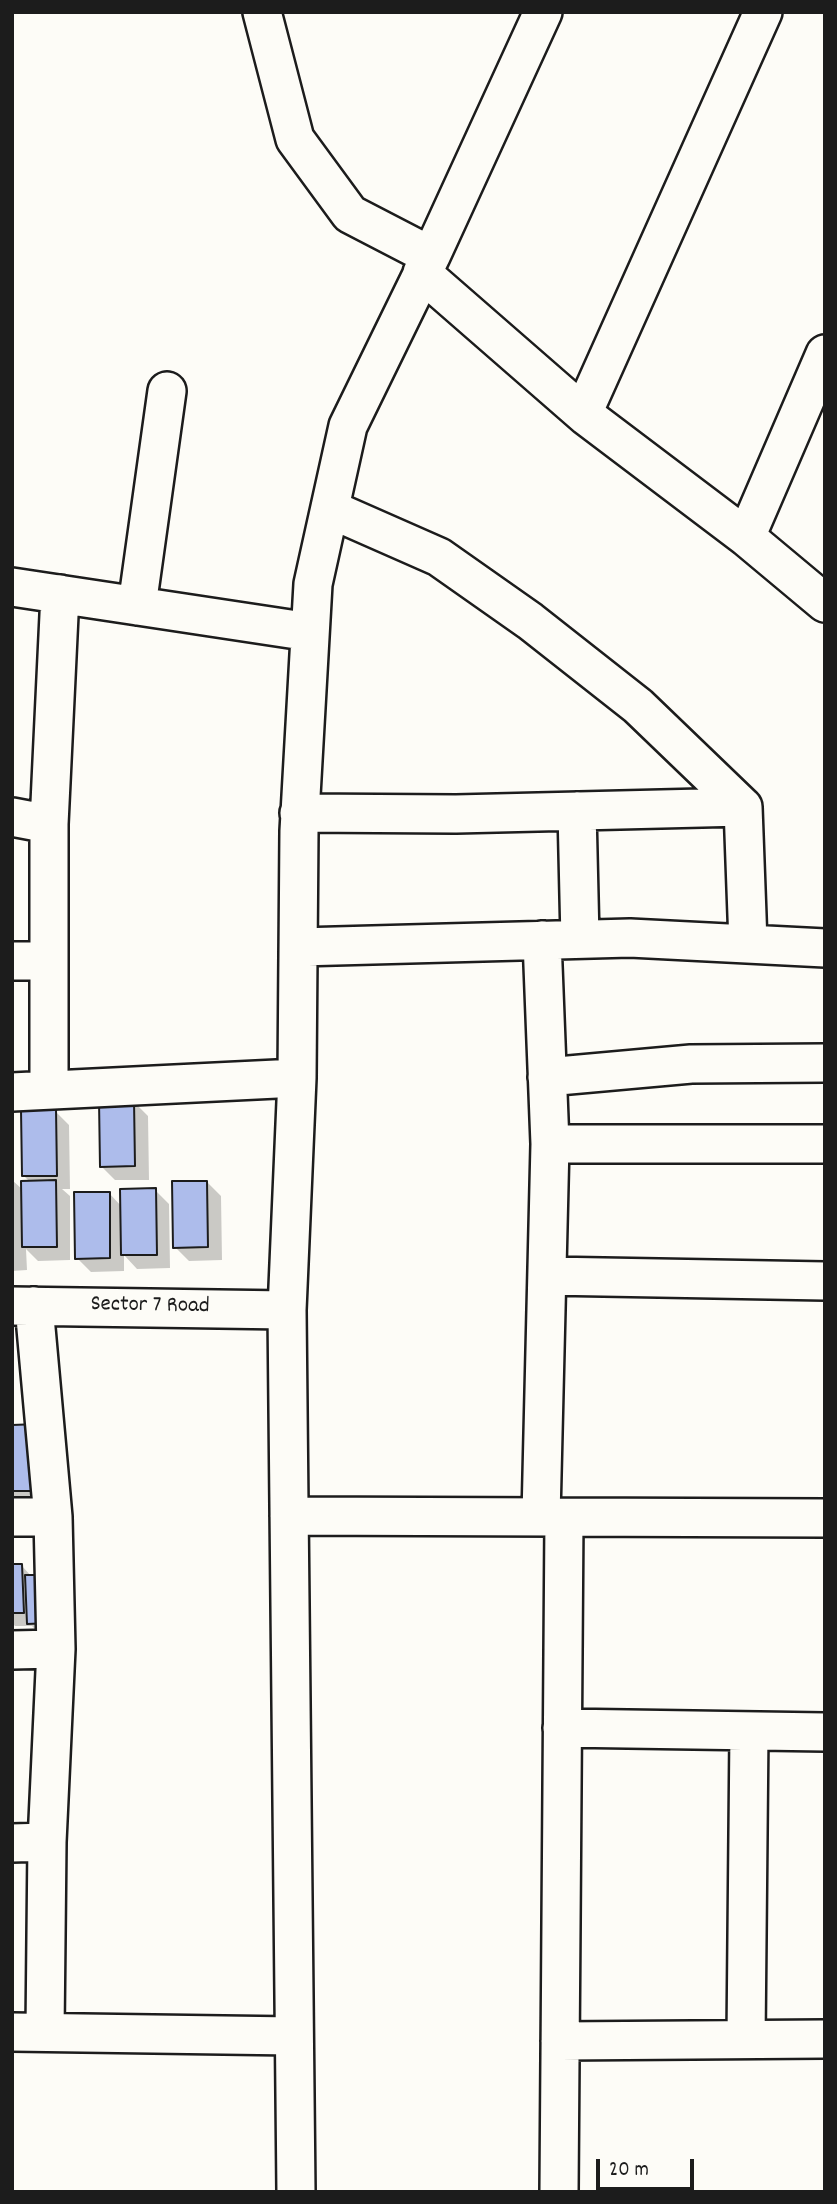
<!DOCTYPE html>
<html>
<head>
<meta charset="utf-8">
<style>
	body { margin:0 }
	#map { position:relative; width:837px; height:2204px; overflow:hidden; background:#fdfcf7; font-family:Dekko,sans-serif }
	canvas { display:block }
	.frame { position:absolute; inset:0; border:14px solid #1c1c1c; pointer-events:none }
	.scale { position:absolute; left:596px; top:2159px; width:98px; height:32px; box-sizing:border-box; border:4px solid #1c1c1c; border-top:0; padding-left:9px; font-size:21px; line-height:24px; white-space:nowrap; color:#1c1c1c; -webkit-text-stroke:5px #fdfcf7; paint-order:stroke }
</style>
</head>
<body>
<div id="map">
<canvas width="837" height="2204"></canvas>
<div class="frame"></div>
<div class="scale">20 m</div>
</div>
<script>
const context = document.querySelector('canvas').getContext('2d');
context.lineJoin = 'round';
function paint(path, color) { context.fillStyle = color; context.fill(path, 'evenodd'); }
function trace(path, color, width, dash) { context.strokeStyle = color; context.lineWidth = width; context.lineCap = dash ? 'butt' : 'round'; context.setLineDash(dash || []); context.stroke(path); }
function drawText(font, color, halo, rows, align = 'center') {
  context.font = font + ' Dekko,sans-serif'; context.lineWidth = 7; context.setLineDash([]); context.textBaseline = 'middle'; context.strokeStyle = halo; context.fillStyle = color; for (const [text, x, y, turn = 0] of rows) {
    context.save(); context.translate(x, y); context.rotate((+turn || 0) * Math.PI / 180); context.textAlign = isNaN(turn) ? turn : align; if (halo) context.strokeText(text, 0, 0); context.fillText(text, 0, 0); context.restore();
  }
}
const shadow = new Path2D(`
	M 134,1102 L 148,1116 L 149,1180 L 115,1180 L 101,1166 Z
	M 55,1111 L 69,1125 L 70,1189 L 62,1189 L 70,1196 L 70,1260 L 38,1261 L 26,1249 L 27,1270 L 12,1271 L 12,1180 L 23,1190 L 31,1183 L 23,1175 Z
	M 207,1182 L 221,1196 L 222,1260 L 189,1261 L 175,1247 Z
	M 155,1190 L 169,1204 L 170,1268 L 137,1269 L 124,1255 L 124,1271 L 91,1272 L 77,1258 L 109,1193 L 122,1207 Z
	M 12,1426 L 53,1504 L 20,1504 L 13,1498 L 12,1502 Z
	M 12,1566 L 22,1566 L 32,1577 L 42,1637 L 32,1626 L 15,1626 L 12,1623 Z`);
const building = new Path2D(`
	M 99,1100 L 134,1100 L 135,1166 L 100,1167 Z
	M 56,1109 L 57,1176 L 22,1176 L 21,1110 Z
	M 56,1180 L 57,1247 L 22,1247 L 21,1181 Z
	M 172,1181 L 207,1181 L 208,1247 L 173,1248 Z
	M 156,1188 L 157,1255 L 121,1255 L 120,1189 Z
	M 74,1192 L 110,1192 L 110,1258 L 75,1259 Z
	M 38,1424 L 39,1491 L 12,1491 L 12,1425 Z
	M 12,1564 L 22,1564 L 24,1613 L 12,1613 Z
	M 25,1575 L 49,1575 L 51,1623 L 27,1624 Z`);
const minor = new Path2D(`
	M 262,12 L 295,139 L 350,214 L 431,256
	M 422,273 L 586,416 L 746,537 L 825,603
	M 584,411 L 763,12
	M 330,509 L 439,557 L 530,621 L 638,706 L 743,807 L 748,943
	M 746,537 L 825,354
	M 12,587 L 310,632
	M 137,606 L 167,391
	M 577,811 L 580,939
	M 299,813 L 456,814 L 743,807
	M 12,817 L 49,824
	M 299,947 L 630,938 L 825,948
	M 12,961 L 47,961
	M 547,1077 L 691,1064 L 825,1063
	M 49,1090 L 49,824 L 60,594
	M 12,1092 L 297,1078
	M 550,1144 L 825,1144
	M 548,1276 L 825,1281
	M 12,1306 L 287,1310
	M 34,1306 L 53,1517 L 56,1649 L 47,1842 L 45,2031
	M 289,1516 L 825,1518
	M 541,1516 L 550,1144 L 542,940
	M 12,1517 L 53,1517
	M 12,1650 L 56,1649
	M 562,1728 L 825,1732
	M 12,1843 L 47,1842
	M 12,2032 L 294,2036
	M 746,2039 L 749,1731
	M 560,2041 L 825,2039
	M 296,2192 L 287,1310 L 297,1078 L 299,831 L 313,584 L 348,426 L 431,256 L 543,12
	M 559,2192 L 564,1518`);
const streetNames = [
	["Sector 7 Road",150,1307,1]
];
paint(shadow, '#0003');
paint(building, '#adbceb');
trace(building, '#1c1c1c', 2);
trace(minor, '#1c1c1c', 42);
trace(minor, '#fdfcf7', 37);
drawText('23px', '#1c1c1c', '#fdfcf7', streetNames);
</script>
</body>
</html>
